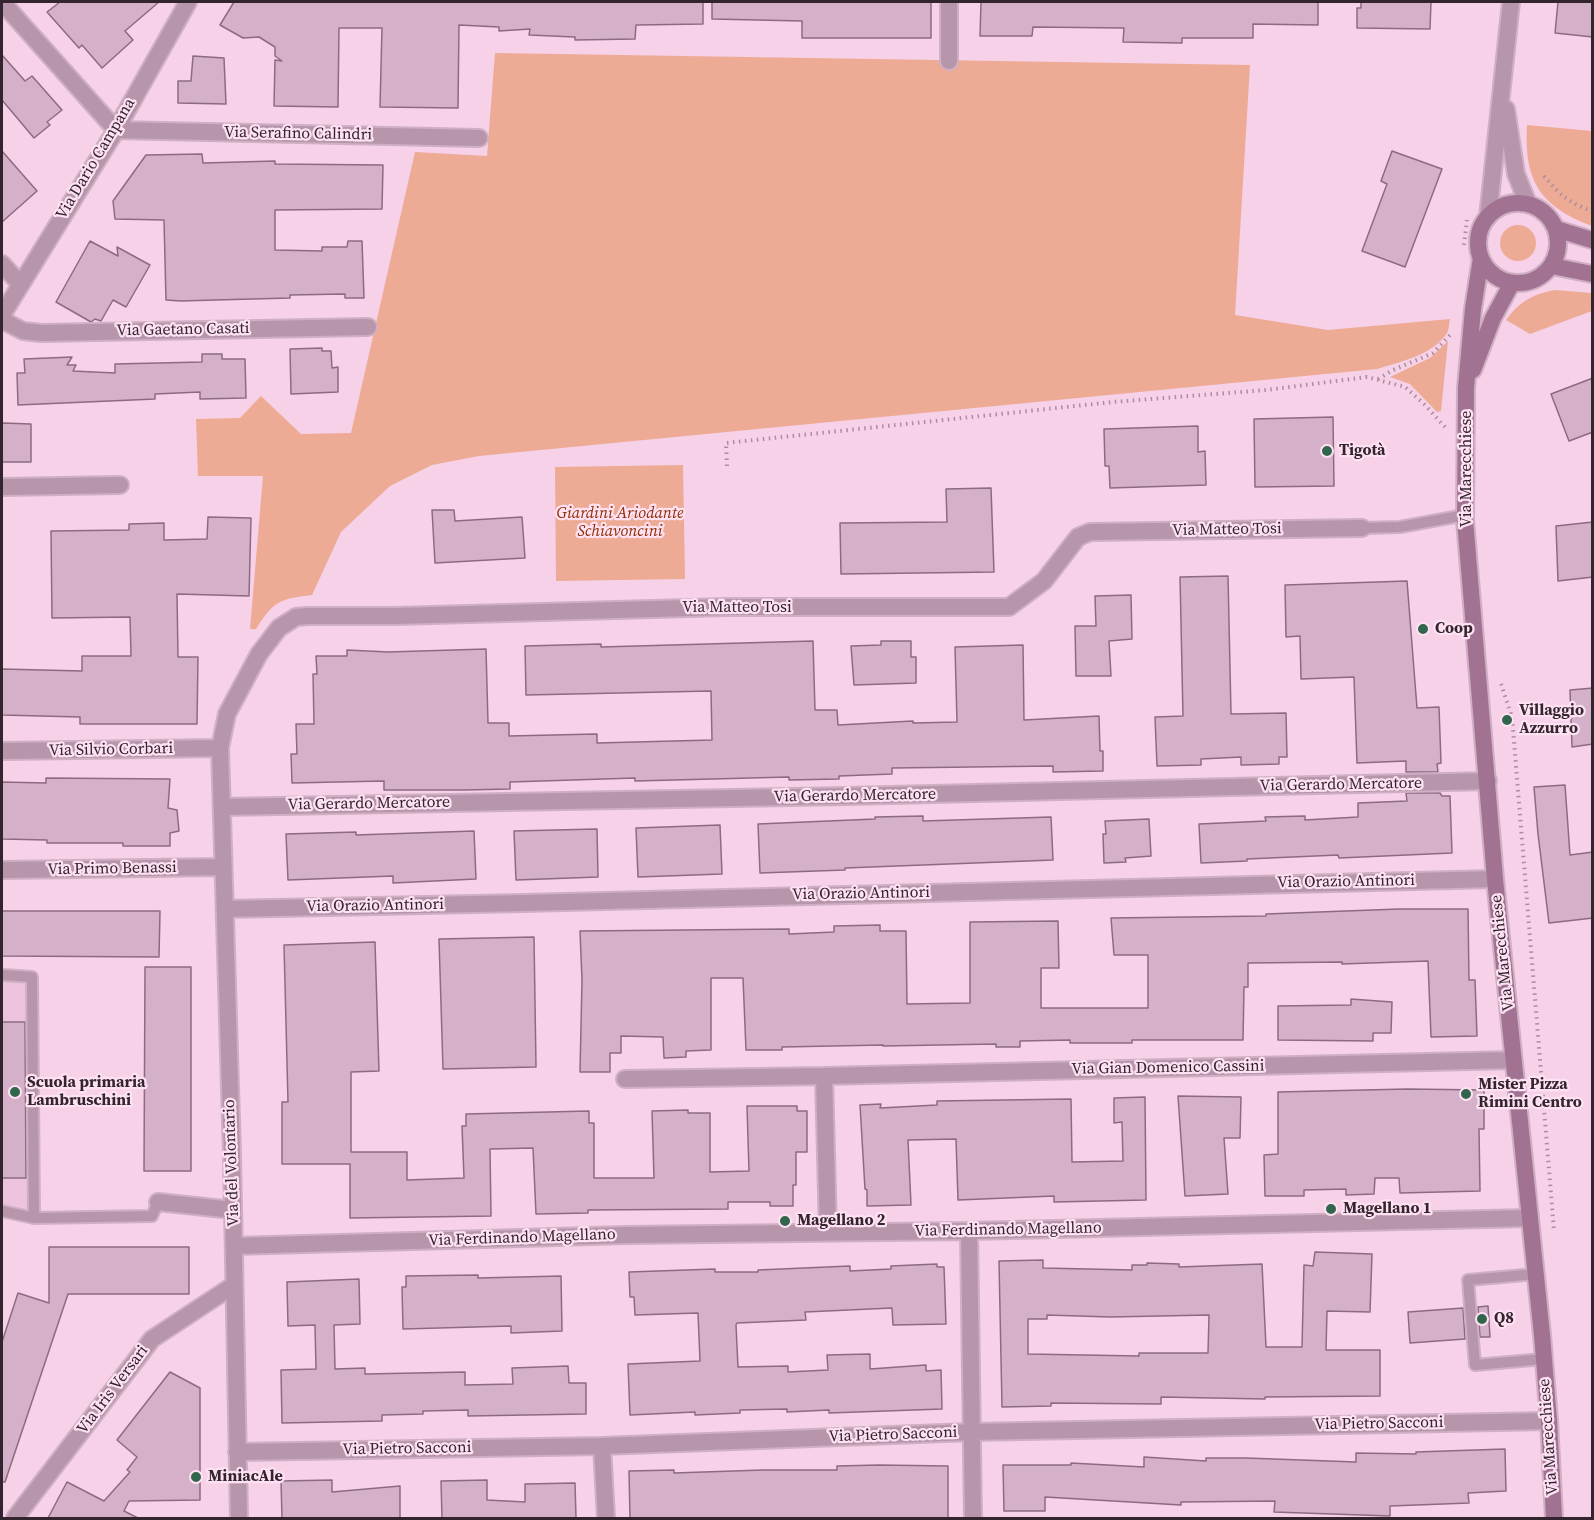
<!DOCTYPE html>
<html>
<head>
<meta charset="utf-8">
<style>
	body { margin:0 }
	#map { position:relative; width:1594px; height:1520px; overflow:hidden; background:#f6d1e8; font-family:"Source Serif 4",serif }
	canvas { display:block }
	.frame { position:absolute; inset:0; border:3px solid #32252d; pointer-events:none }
</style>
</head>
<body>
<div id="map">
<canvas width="1594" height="1520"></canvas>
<div class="frame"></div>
</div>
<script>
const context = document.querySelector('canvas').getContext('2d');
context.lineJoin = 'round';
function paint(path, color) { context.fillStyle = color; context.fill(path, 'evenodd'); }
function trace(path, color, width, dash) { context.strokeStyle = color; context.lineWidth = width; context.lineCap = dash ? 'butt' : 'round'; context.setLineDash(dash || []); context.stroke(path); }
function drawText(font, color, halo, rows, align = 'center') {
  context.font = font + ' "Source Serif 4",serif'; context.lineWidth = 4.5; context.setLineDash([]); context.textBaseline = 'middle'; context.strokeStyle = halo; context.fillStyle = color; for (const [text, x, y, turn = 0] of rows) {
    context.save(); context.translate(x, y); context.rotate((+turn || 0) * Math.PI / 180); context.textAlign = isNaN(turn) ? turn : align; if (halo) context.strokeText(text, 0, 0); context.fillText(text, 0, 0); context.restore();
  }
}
const built = new Path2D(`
	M 2,980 L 27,980 L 29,1211 L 2,1205 Z`);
const green = new Path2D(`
	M 495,53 L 1250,65 L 1235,315 L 1328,330 L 1450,319 C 1449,323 1449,330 1447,333 C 1433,355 1400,362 1377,369 L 479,456 L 432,465 L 390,486 L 341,532 L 312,595 C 279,599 274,601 256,629 L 250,629 L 263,476 L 198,476 L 196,419 L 240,418 L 261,396 L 301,434 L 351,433 L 415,152 L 487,156 Z
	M 1527,125 L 1592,131 L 1592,226 C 1539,206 1524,180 1527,125 Z
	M1500 243a18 18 0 1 1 36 0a18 18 0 1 1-36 0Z
	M 1555,290 L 1592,293 L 1592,311 L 1530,334 L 1506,320 C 1519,302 1533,294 1555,290 Z
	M 1448,341 L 1441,411 L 1437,412 L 1410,384 L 1390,377 L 1430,358 Z
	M 683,465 L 685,579 L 556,581 L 555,467 Z`);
const building = new Path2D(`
	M 60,2 L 159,2 L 125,31 L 133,40 L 102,68 L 82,45 L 79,48 L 47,12 Z
	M 234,2 L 703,2 L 703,24 L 636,25 L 635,39 L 575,40 L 575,37 L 529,35 L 530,29 L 499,31 L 499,27 L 459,25 L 458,108 L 380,107 L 382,28 L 339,28 L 338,107 L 274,106 L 275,60 L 282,61 L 275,56 L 275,47 L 259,37 L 243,38 L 220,25 Z
	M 712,2 L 931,2 L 931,38 L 802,38 L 802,21 L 712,19 Z
	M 981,2 L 1318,2 L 1318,25 L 1253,24 L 1253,38 L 1182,38 L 1182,43 L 1123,42 L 1124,28 L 1033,27 L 1032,36 L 980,36 Z
	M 1361,2 L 1431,2 L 1430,29 L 1357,28 L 1357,8 L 1361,8 Z
	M 1558,2 L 1593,2 L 1593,37 L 1555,33 Z
	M 2,55 L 25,81 L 32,76 L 62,110 L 47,122 L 50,125 L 34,138 L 2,100 Z
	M 193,56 L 224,58 L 226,104 L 178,103 L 178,81 L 191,81 Z
	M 2,151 L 37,191 L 2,222 Z
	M 1392,151 L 1442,169 L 1405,267 L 1362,251 L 1387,184 L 1381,181 Z
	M 202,154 L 203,163 L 275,161 L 275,164 L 383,165 L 382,209 L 275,210 L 275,250 L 322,251 L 322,247 L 347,247 L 348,241 L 362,241 L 364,298 L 345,298 L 345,294 L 290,295 L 290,298 L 215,300 L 181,301 L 166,300 L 164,220 L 115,219 L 113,201 L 146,155 Z
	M 90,241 L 118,256 L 117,247 L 150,265 L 126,307 L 113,300 L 101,321 L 95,319 L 91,322 L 56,302 Z
	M 322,348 L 322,351 L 331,351 L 332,368 L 338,367 L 338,392 L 291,394 L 290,349 Z
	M 202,354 L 222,354 L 222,359 L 245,359 L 246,398 L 200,399 L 200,392 L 155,394 L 155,399 L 18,405 L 17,373 L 25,373 L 24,359 L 72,357 L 67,365 L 76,365 L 73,371 L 115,373 L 115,364 L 202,362 Z
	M 1593,378 L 1593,432 L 1569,441 L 1551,394 Z
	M 1333,417 L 1334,486 L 1255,487 L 1254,419 Z
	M 2,423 L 31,424 L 31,462 L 2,462 Z
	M 1198,426 L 1198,452 L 1205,451 L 1206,485 L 1110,488 L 1109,466 L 1105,466 L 1104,429 Z
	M 991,488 L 994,572 L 841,574 L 840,523 L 947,522 L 946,489 Z
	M 432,510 L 454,510 L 455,521 L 522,517 L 525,558 L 435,563 Z
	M 208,517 L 251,518 L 249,596 L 177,594 L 178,657 L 198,657 L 197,724 L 80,724 L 80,717 L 2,715 L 2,669 L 82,671 L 82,656 L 131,656 L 130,617 L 52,618 L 51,531 L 129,530 L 129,524 L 164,523 L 164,540 L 207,539 Z
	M 1593,522 L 1593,577 L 1558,581 L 1556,526 Z
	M 1228,576 L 1231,714 L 1286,713 L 1287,757 L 1279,757 L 1279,764 L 1241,765 L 1241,757 L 1201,759 L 1201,765 L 1157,766 L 1155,717 L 1183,716 L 1180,577 Z
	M 1407,581 L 1417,708 L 1439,707 L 1441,763 L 1437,764 L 1438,772 L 1406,772 L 1406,761 L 1357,763 L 1354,677 L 1301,679 L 1300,636 L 1286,637 L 1285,585 Z
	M 1131,595 L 1132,639 L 1109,641 L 1111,676 L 1076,676 L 1075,626 L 1096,626 L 1095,596 Z
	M 813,641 L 815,710 L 837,710 L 838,725 L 913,721 L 913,723 L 957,722 L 955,647 L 1023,645 L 1024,720 L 1099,716 L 1100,751 L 1103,751 L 1103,771 L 1053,772 L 1053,766 L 892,768 L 892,774 L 839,776 L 839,779 L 789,780 L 789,777 L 635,781 L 635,778 L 510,782 L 510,789 L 464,790 L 384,790 L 384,781 L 292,783 L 291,754 L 297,754 L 296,724 L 314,724 L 313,674 L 317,674 L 316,656 L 347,656 L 347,650 L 388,652 L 486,649 L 488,723 L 509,723 L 509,736 L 597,734 L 597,743 L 712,740 L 711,691 L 526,695 L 525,646 L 601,644 L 601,647 Z
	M 881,641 L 911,641 L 911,657 L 916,657 L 916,683 L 854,685 L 851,646 L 881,645 Z
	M 1593,688 L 1593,744 L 1572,747 L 1570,690 Z
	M 46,778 L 170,779 L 168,808 L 177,810 L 179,831 L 170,833 L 170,846 L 123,846 L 123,843 L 47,843 L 47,840 L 2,839 L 2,782 L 46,783 Z
	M 1565,785 L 1570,855 L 1593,852 L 1593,918 L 1549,923 L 1538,834 L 1534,787 Z
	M 1406,793 L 1440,793 L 1442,796 L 1450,796 L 1452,853 L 1339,858 L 1338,855 L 1247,859 L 1247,861 L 1201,863 L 1199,824 L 1266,821 L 1265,817 L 1305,816 L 1305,820 L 1358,817 L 1358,803 L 1407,801 Z
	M 923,816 L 923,821 L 1051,817 L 1053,860 L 845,868 L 845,870 L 760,873 L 758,824 L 875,819 L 875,817 Z
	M 1149,819 L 1151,856 L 1125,858 L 1126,862 L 1104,863 L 1103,834 L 1106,834 L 1105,821 Z
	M 720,825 L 722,874 L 638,877 L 636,828 Z
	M 597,829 L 598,877 L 516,880 L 514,831 Z
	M 474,831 L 476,879 L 393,883 L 393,876 L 288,880 L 286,834 L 356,832 L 356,835 Z
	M 1399,909 L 1468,909 L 1469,980 L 1475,980 L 1477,1036 L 1431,1037 L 1428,961 L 1342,964 L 1342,962 L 1248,963 L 1248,987 L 1244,987 L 1243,1040 L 1132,1040 L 1132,1043 L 1070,1043 L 1070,1040 L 1020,1041 L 1020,1047 L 996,1047 L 996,1044 L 883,1046 L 883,1045 L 782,1047 L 782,1050 L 746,1050 L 743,978 L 711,978 L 711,1050 L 686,1051 L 686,1057 L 664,1058 L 663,1037 L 621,1036 L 621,1053 L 610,1053 L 610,1072 L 580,1072 L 582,980 L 580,931 L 789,929 L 789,934 L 834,932 L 834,926 L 880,925 L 880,931 L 906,931 L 907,1004 L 970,1003 L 970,922 L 1058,921 L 1059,968 L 1041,968 L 1041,1008 L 1148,1008 L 1148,955 L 1114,955 L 1111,918 L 1266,916 L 1266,914 Z
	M 2,911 L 160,911 L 159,957 L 2,956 Z
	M 534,937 L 536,1067 L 443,1069 L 439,939 Z
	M 375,942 L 379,1071 L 351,1072 L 351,1152 L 407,1152 L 407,1180 L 464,1178 L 462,1126 L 466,1126 L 466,1114 L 589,1111 L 589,1123 L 594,1123 L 594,1178 L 654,1178 L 652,1111 L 688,1110 L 688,1113 L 710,1113 L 710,1172 L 749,1171 L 747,1106 L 797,1106 L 797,1111 L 807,1111 L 807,1152 L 796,1152 L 796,1185 L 793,1185 L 793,1206 L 770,1206 L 770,1202 L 728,1202 L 728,1209 L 588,1210 L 588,1213 L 536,1214 L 533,1148 L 490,1149 L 491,1216 L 350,1218 L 350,1164 L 282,1164 L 282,1102 L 288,1102 L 284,945 Z
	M 145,967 L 191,967 L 191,1171 L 144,1171 Z
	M 1351,999 L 1392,1002 L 1391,1033 L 1373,1033 L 1373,1041 L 1278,1040 L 1278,1006 L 1351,1005 Z
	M 2,1022 L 25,1022 L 26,1178 L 2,1178 Z
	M 1407,1089 L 1484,1090 L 1484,1129 L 1479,1129 L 1480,1191 L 1400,1193 L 1399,1178 L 1375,1178 L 1374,1194 L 1346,1195 L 1346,1189 L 1304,1190 L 1304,1196 L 1265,1196 L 1264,1155 L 1278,1154 L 1278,1092 Z
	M 1178,1096 L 1241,1097 L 1240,1138 L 1224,1138 L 1228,1194 L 1185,1196 Z
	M 1145,1097 L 1146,1200 L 1054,1202 L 1054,1196 L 958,1200 L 956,1139 L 908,1140 L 911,1205 L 867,1206 L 867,1190 L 865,1189 L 860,1105 L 881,1104 L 880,1108 L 937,1105 L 937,1101 L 1071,1099 L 1072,1162 L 1123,1161 L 1122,1122 L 1114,1123 L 1114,1098 Z
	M 49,1247 L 189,1247 L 189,1294 L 68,1294 L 5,1482 L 2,1482 L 2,1342 L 18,1293 L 49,1303 Z
	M 1315,1252 L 1372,1254 L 1370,1312 L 1327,1311 L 1326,1350 L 1380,1350 L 1380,1396 L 1265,1397 L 1265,1399 L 1161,1397 L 1161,1404 L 1051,1403 L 1051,1406 L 1002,1407 L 999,1261 L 1043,1260 L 1043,1268 L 1132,1270 L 1132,1265 L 1147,1265 L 1147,1263 L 1179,1264 L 1179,1267 L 1262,1264 L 1266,1347 L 1302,1347 L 1304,1265 L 1313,1266 ZM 1047,1315 L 1110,1317 L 1209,1315 L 1208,1353 L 1139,1353 L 1139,1356 L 1028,1354 L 1028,1319 L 1047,1319 Z
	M 937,1264 L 937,1267 L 944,1267 L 946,1324 L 893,1325 L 892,1308 L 805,1312 L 806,1320 L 737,1323 L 736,1325 L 738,1367 L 788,1366 L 788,1372 L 828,1370 L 827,1355 L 870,1354 L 870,1369 L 926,1365 L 926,1371 L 941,1370 L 942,1409 L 829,1413 L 829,1410 L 787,1412 L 787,1409 L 740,1410 L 740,1413 L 695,1415 L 695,1412 L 630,1415 L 628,1364 L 700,1361 L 698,1313 L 635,1315 L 634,1297 L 630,1297 L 629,1272 L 715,1269 L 715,1272 L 758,1272 L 758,1270 L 850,1266 L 850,1271 L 891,1269 L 891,1266 Z
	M 478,1275 L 478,1278 L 561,1276 L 562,1331 L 511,1333 L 511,1326 L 403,1329 L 402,1287 L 406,1287 L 406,1276 Z
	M 359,1279 L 360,1324 L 334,1325 L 335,1369 L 365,1368 L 365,1374 L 465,1372 L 465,1385 L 513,1384 L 512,1368 L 568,1366 L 569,1383 L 586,1383 L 586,1414 L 468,1416 L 468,1410 L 423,1411 L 423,1414 L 382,1415 L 382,1421 L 282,1423 L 281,1370 L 316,1369 L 315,1325 L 288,1326 L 287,1282 Z
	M 1488,1306 L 1490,1337 L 1480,1337 L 1478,1307 Z
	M 1463,1308 L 1465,1339 L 1410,1343 L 1408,1312 Z
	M 170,1372 L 200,1388 L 200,1500 L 129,1501 L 124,1511 L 138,1518 L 48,1518 L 67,1482 L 104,1501 L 130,1472 L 127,1470 L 137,1457 L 117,1440 Z
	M 1505,1449 L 1506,1491 L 1468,1493 L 1469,1503 L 1390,1506 L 1390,1516 L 1274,1512 L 1275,1501 L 1181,1502 L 1181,1505 L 1045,1497 L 1045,1511 L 1004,1511 L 1003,1465 L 1071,1465 L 1071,1463 L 1144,1467 L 1144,1457 L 1206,1461 L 1206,1458 L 1246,1458 L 1356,1462 L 1356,1453 L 1416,1454 L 1416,1452 Z
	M 879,1465 L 948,1466 L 948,1518 L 630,1518 L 629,1471 L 674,1470 L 674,1473 L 763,1470 L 837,1470 L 837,1466 Z
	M 332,1480 L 332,1492 L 400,1486 L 400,1518 L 282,1518 L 281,1481 Z
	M 487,1480 L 487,1500 L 525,1502 L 525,1484 L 575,1483 L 576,1518 L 442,1518 L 441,1481 Z`);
const path = new Path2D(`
	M 1544,176 C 1560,195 1569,203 1592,211
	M 1464,245 L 1467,220
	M 1378,379 L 1393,370 L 1433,353 L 1450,335
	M 727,466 L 726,443 L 1113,402 L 1266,390 L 1367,377 L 1405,387 L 1425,405 L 1445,427
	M 1501,684 L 1512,717 L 1554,1231`);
const service = new Path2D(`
	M 1362,528 L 1400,527 L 1465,515
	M 2,975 L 32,977 L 34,1218
	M 2,1211 L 34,1218 L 152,1216 L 158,1202
	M 1536,1274 L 1468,1280 L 1475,1365 L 1544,1359`);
const minor = new Path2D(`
	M 2,2 L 116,130 L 479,138
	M 949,61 L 949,2
	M 2,264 L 20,284
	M 2,315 L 116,130 L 188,2
	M 2,320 L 23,331 L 41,333 L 368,327
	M 2,487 L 120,485
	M 2,751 L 220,748
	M 222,807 L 847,796 L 1488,781
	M 2,870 L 223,867
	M 226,909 L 524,903 L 1495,879
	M 824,1076 L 828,1232
	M 625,1079 L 824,1076 L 1513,1060
	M 158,1202 L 233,1210
	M 969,1231 L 973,1518
	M 234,1246 L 627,1235 L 969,1231 L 1530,1218
	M 602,1446 L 606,1518
	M 237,1452 L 602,1446 L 971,1432 L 1549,1421
	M 15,1518 L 152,1339 L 234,1285
	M 239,1518 L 232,1155 L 220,748 L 227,714 L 259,654 L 279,628 L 296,617 L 308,616 L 395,616 L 727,607 L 1009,607 L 1044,581 L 1078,537 L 1090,532 L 1362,528`);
const tertiary = new Path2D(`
	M 1506,109 L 1516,174 L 1528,204
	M 1488,217 L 1511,2`);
const secondary = new Path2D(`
	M1478 243a40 40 0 1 1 80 0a40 40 0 1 1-80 0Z
	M 1556,229 L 1592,240
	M 1481,258 L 1473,309 L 1466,388 L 1465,520 L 1495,879 L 1542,1335 L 1549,1421 L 1554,1518
	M 1552,266 L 1592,274
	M 1473,370 L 1493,318 L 1512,283`);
const markers = [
	[1327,451,6,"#32664c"],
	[1423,629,6,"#32664c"],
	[1507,720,6,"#32664c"],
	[15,1092,6,"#32664c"],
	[1466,1094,6,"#32664c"],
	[1331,1209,6,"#32664c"],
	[785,1221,6,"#32664c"],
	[1482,1319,6,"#32664c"],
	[196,1477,6,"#32664c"]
];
const streetNames = [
	["Via Serafino Calindri",298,134,1],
	["Via Dario Campana",96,159,-59],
	["Via Gaetano Casati",183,330,-1],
	["Via Marecchiese",1467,469,-90],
	["Via Matteo Tosi",1227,530,-1],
	["Via Matteo Tosi",737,608],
	["Via Silvio Corbari",111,750,-1],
	["Via Gerardo Mercatore",1341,785,-1],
	["Via Gerardo Mercatore",855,796,-1],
	["Via Gerardo Mercatore",369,804,-1],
	["Via Primo Benassi",112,869,-1],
	["Via Orazio Antinori",1346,882,-1],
	["Via Orazio Antinori",861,894,-1],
	["Via Orazio Antinori",375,906,-1],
	["Via Marecchiese",1503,953,-96],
	["Via Gian Domenico Cassini",1168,1068,-1],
	["Via del Volontario",232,1163,-92],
	["Via Ferdinando Magellano",1008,1230,-1],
	["Via Ferdinando Magellano",522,1238,-2],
	["Via Iris Versari",113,1390,-53],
	["Via Pietro Sacconi",1379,1424,-1],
	["Via Pietro Sacconi",893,1435,-2],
	["Via Marecchiese",1549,1437,-94],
	["Via Pietro Sacconi",407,1449,-1]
];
const poiNames = [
	["Tigotà",1339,451],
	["Coop",1435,629],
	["Villaggio",1519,711],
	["Azzurro",1519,729],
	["Scuola primaria",27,1083],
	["Lambruschini",27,1101],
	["Mister Pizza",1478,1085],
	["Rimini Centro",1478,1103],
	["Magellano 1",1343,1209],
	["Magellano 2",797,1221],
	["Q8",1494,1319],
	["MiniacAle",208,1477]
];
const parkNames = [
	["Giardini Ariodante",620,514],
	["Schiavoncini",620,532]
];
paint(built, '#edc3de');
paint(green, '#edab95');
paint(building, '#d4b1c8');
trace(building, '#8c6b80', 1.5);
trace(service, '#cfafc3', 14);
trace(minor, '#cfafc3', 20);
trace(tertiary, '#cfafc3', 20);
trace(secondary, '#cfafc3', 20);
trace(path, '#a98e9f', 4, [1.5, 4.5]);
trace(service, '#b796ab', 10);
trace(minor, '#b796ab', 16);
trace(tertiary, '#b796ab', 16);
trace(secondary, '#a27292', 16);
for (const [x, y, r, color] of markers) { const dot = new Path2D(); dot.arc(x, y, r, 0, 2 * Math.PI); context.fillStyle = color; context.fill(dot); trace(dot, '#ffe1f4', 2); }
drawText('16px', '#32252d', '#ffe1f4', streetNames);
drawText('bold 16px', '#32252d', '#ffe1f4', poiNames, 'left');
drawText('italic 16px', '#8f2e00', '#ffe1f4', parkNames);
</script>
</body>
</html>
